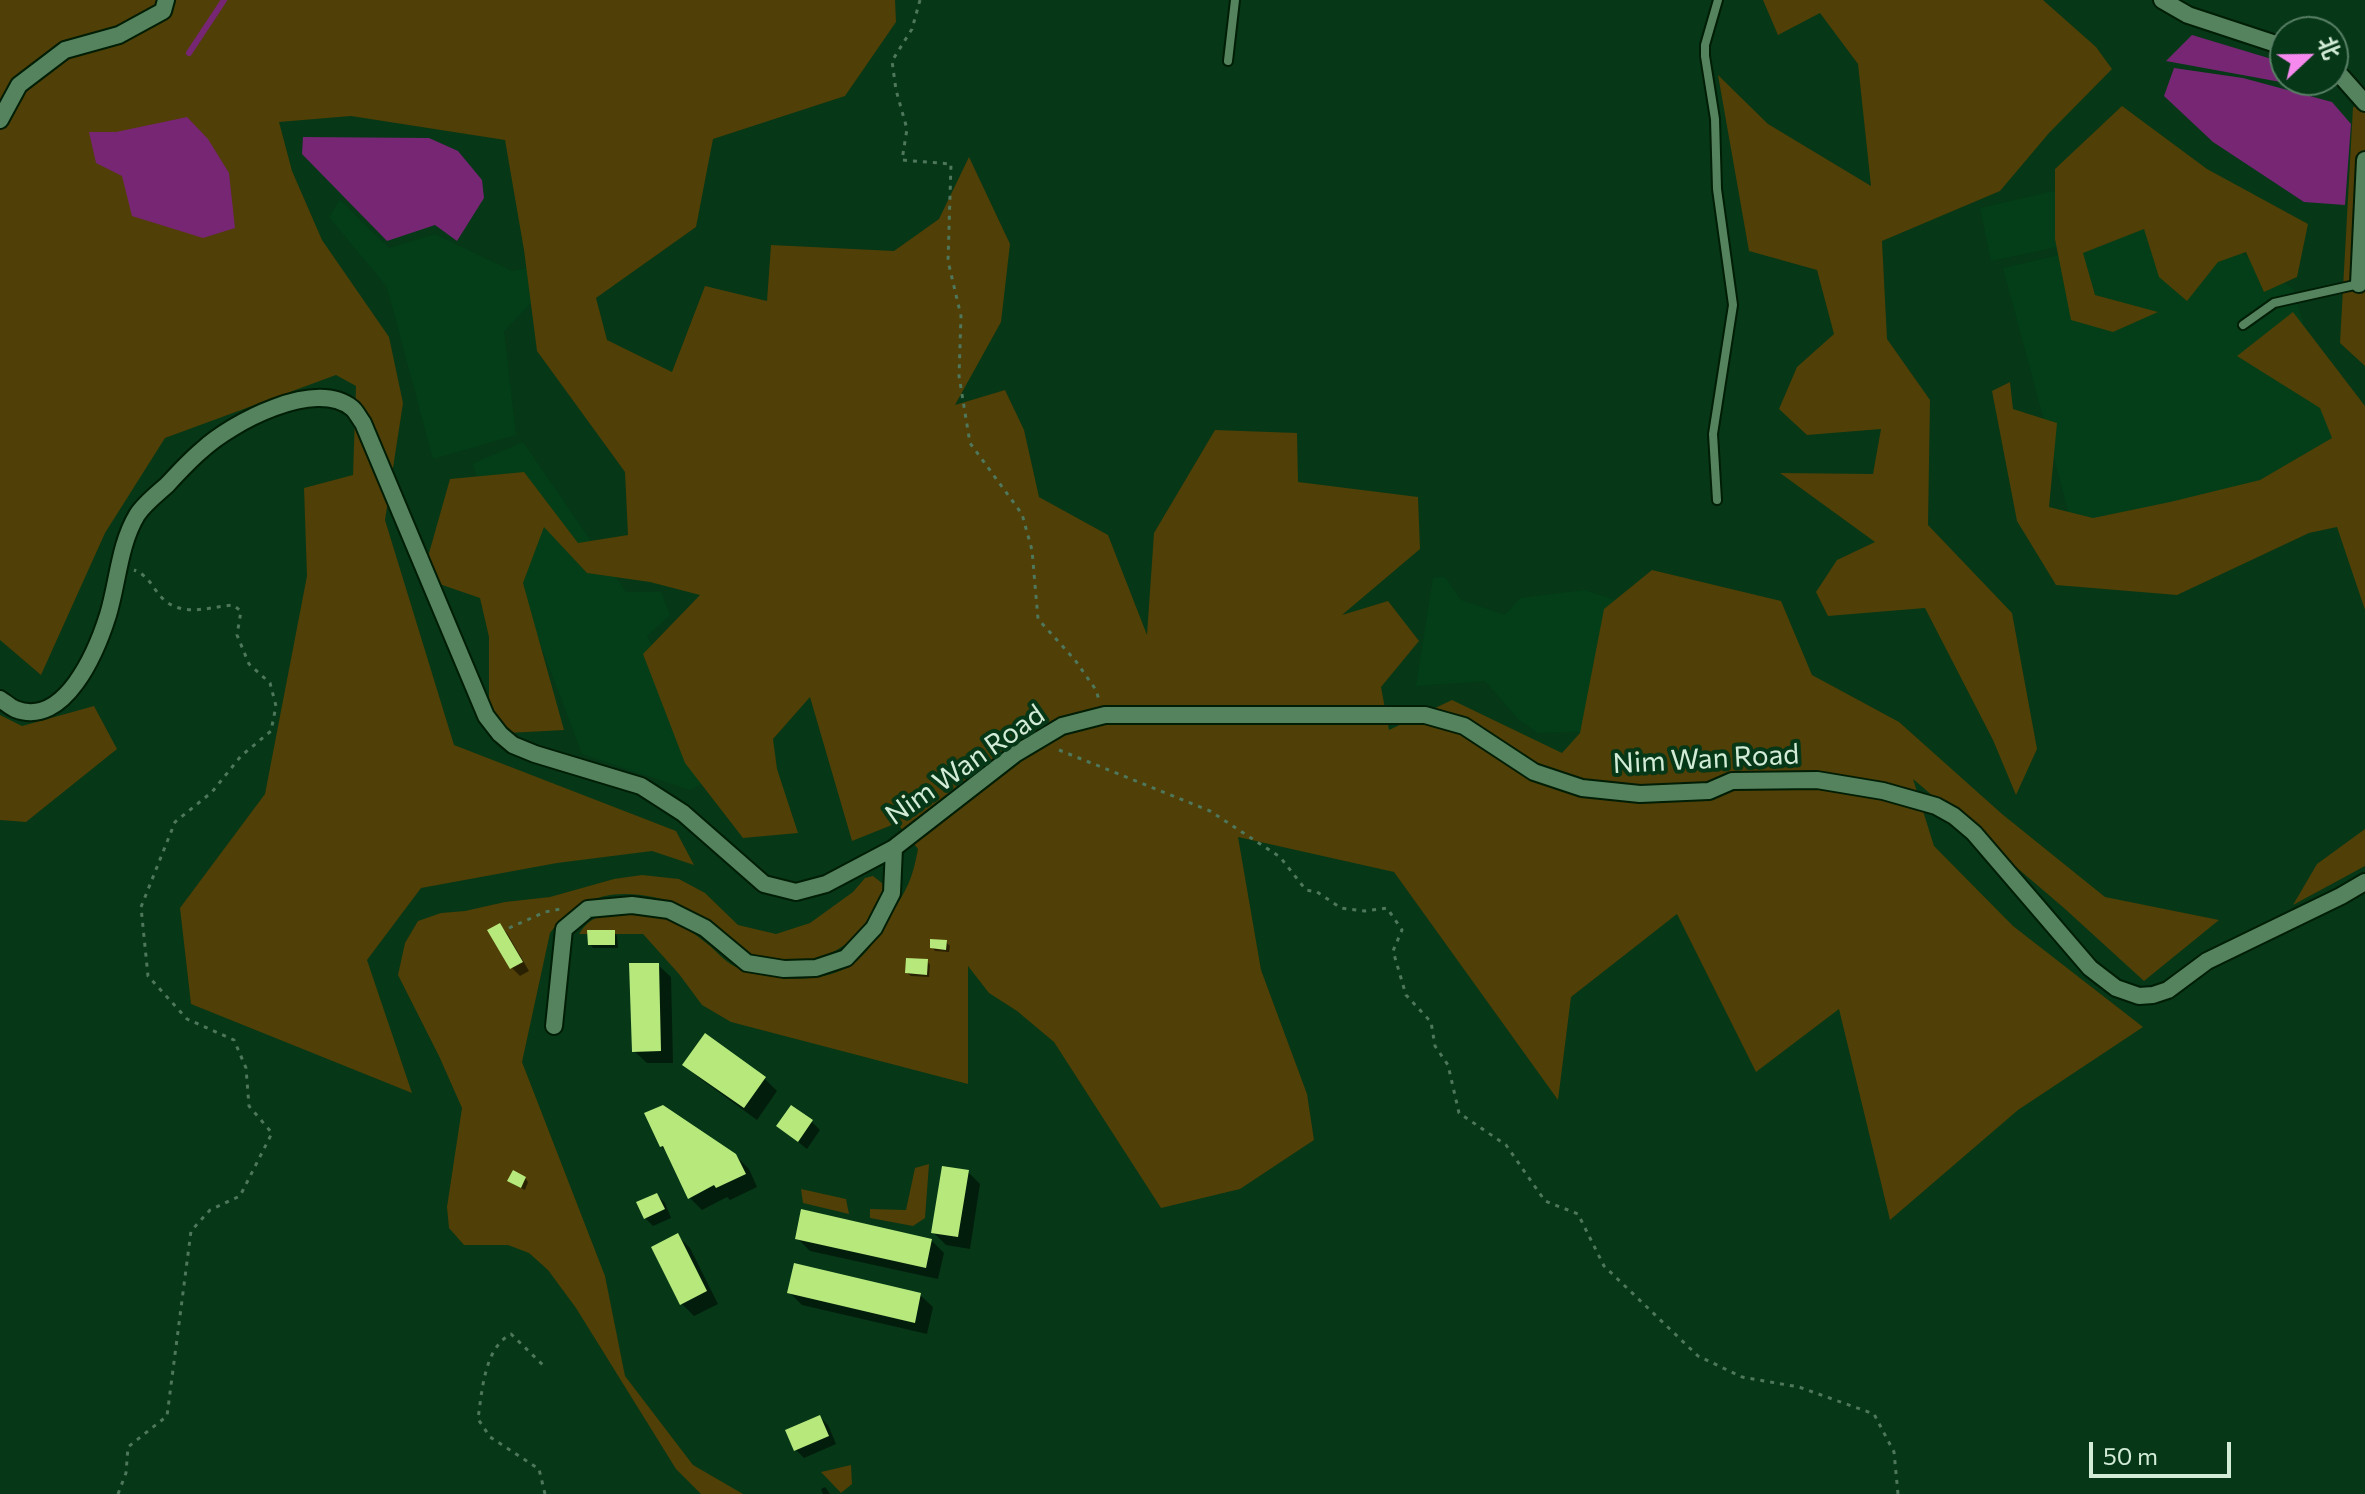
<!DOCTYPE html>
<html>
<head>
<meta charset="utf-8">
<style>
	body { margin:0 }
	#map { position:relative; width:2365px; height:1494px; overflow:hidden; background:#063717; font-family:Commissioner,"Noto Sans SC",sans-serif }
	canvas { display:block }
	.north { position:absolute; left:2269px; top:16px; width:80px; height:80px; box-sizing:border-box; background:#063717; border:2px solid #587f64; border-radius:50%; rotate:68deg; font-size:22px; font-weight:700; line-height:32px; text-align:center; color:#d3ecd7 }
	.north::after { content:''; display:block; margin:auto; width:28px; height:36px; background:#f589ee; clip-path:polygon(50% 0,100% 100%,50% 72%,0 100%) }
	.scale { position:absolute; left:2089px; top:1442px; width:142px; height:36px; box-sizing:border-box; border:4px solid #d3ecd7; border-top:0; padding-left:10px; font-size:24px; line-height:28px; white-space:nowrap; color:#d3ecd7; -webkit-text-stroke:6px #063717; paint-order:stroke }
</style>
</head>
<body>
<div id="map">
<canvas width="2365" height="1494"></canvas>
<div class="north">北</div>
<div class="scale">50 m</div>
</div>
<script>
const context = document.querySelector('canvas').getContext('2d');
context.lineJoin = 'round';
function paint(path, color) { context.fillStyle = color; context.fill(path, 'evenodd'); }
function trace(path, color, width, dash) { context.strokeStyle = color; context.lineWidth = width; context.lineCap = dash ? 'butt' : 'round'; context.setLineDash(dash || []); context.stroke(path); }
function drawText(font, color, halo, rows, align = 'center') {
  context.font = font + ' Commissioner,sans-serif'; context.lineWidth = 8; context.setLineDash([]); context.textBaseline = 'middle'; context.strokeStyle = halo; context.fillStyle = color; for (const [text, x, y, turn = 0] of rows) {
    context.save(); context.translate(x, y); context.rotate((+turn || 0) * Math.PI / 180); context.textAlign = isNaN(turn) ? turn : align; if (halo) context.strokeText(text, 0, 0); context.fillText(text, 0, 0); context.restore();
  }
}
const built = new Path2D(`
	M 2059,190 L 2067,245 L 1991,261 L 1980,208 Z
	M 340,200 L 389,248 L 435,234 L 512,271 L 542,265 L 550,284 L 504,331 L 516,435 L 433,459 L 387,287 L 329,217 Z
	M 2155,217 L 2230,245 L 2293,289 L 2340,446 L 2272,490 L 2075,536 L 2003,268 L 2068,253 Z
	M 523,442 L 626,592 L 661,592 L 670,615 L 647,636 L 679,692 L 708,781 L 690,790 L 582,754 L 472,464 Z
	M 1445,577 L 1461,600 L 1505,615 L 1520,598 L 1584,590 L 1625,603 L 1594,731 L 1538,733 L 1518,719 L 1485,681 L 1416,686 L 1433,578 Z`);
const green = new Path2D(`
	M 0,0 L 895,0 L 896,22 L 845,96 L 713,139 L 696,227 L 596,298 L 607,340 L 672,372 L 705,286 L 767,301 L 771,245 L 894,251 L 939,219 L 969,157 L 1010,244 L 1001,322 L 955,405 L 1005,390 L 1024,430 L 1039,497 L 1108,535 L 1147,635 L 1154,533 L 1215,430 L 1297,433 L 1298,482 L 1418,497 L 1420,549 L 1342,615 L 1388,601 L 1419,641 L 1381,687 L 1389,730 L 1452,700 L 1562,753 L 1580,733 L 1604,609 L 1652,570 L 1781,601 L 1812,675 L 1899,722 L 2002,814 L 2105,897 L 2219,920 L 2144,981 L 2064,908 L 1913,779 L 1934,846 L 2013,926 L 2143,1027 L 2018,1110 L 1890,1220 L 1839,1009 L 1756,1072 L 1677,914 L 1571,997 L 1558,1100 L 1394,872 L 1238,837 L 1261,970 L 1307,1094 L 1314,1140 L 1240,1189 L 1161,1208 L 1054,1042 L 1017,1011 L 989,993 L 968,966 L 968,1084 L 731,1022 L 702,1005 L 679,974 L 643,934 L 579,934 C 590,917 601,914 620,914 C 660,913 679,920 710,946 C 718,953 728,965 739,968 C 776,981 831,987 862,956 C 873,945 882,930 890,916 C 907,889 912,881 918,849 L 897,823 L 852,841 L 810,697 L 773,739 L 777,769 L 798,833 L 743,838 L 685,763 L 643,654 L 700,595 L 650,582 L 587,573 L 544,527 L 523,583 L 564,730 L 489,734 L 489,637 L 480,598 L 422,578 L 450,479 L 524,472 L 578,543 L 628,535 L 625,472 L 537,351 L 524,250 L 505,140 L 351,116 L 279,122 L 292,171 L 322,240 L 389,337 L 403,403 L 385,520 L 454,745 L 676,831 L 694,865 L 652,851 L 557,863 L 421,888 L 367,960 L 412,1093 L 191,1004 L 180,908 L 265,794 L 307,576 L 304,488 L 353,475 L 356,386 L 336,375 L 165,438 L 105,533 L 41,675 L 0,640 Z
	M 1763,0 L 2043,0 L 2096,47 L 2112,69 L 2049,133 L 2000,191 L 1882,241 L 1887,339 L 1930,400 L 1928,525 L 2012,613 L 2037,749 L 2016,795 L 1993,740 L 1925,608 L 1828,616 L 1816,592 L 1837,560 L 1875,542 L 1780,473 L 1873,474 L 1881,429 L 1807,435 L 1779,409 L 1797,367 L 1834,334 L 1817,270 L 1749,251 L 1718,75 L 1768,124 L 1871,186 L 1858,64 L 1820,13 L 1778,35 Z
	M 2365,104 L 2365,366 L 2340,343 L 2353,107 Z
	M 2122,106 L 2207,169 L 2308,224 L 2297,277 L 2264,292 L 2246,252 L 2218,262 L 2187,301 L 2159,277 L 2144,229 L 2083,253 L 2095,295 L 2158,312 L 2113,332 L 2071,320 L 2055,239 L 2055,169 Z
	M 2293,312 L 2365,406 L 2365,610 L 2337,527 L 2309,533 L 2177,595 L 2056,585 L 2017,521 L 1992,391 L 2010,382 L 2013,409 L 2057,423 L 2049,507 L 2093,518 L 2170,502 L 2260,480 L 2332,438 L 2320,408 L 2237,356 Z
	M 94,706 L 117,749 L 26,822 L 0,820 L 0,715 L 22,726 Z
	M 2365,829 L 2365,866 L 2293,905 L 2317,864 Z
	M 642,875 L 679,879 L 705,893 L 738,925 L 776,934 L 810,923 L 853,892 L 865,878 L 873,876 L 882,883 C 883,887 885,892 884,896 C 882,905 866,924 860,931 C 834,963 777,972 741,950 C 719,936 701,916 677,903 C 669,900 661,899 653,897 C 611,888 576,898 550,933 L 522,1062 L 605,1276 L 625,1376 L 693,1465 L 743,1494 L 701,1494 L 676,1469 L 576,1308 L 548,1270 L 529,1253 L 508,1245 L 464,1245 L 449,1228 L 447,1207 L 462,1108 L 439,1056 L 398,975 L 405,943 L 418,921 L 441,913 L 465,911 L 505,902 L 550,897 L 614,879 Z
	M 929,1164 L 925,1218 L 913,1226 L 870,1218 L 870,1209 L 906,1210 L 915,1168 Z
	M 801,1189 L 846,1199 L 849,1214 L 803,1203 Z
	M 851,1465 L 852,1484 L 841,1493 L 821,1472 Z`);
const water = new Path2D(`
	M 2192,35 L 2285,63 L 2286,83 L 2166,61 Z
	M 2174,68 L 2243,78 L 2332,102 L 2351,124 L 2345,205 L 2304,202 L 2213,142 L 2164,96 Z
	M 187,117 L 208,139 L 229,173 L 235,228 L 203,238 L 132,216 L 122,176 L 96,163 L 89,132 L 116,132 Z
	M 303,137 L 429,138 L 458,151 L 482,180 L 484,198 L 457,241 L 435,225 L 387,241 L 302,154 Z`);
const shadow = new Path2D(`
	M 499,925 L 507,933 L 529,971 L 520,976 L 512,968 L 490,931 Z
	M 614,932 L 617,936 L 618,948 L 593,948 L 590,944 Z
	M 946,942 L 950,946 L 949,952 L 935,951 L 932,947 Z
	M 927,961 L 930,965 L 929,977 L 911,976 L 907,973 Z
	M 658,965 L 671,977 L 673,1063 L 647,1063 L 634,1051 Z
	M 685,1065 L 765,1079 L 777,1091 L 757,1120 L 698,1077 Z
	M 647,1114 L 735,1155 L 749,1169 L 757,1187 L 730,1200 L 727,1197 L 702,1210 L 690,1198 L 668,1154 L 661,1146 Z
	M 812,1122 L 820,1130 L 807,1149 L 778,1126 Z
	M 968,1172 L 980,1184 L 970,1249 L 946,1245 L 933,1232 Z
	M 525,1178 L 528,1182 L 525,1190 L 513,1184 Z
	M 657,1195 L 665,1203 L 671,1218 L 653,1226 L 645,1218 Z
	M 678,1236 L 690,1248 L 718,1304 L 694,1316 L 682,1304 Z
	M 797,1238 L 931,1240 L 944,1253 L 938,1279 L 810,1251 Z
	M 789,1292 L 920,1295 L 933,1307 L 927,1334 L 802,1305 Z
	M 820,1417 L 828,1425 L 836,1444 L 804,1458 L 796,1450 Z
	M 825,1487 L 828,1491 L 830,1494 L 823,1494 L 821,1489 Z`);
const stream = new Path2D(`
	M 189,53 L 224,0`);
const building = new Path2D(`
	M 500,923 L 523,962 L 510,969 L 487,930 Z
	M 587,930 L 615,930 L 615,945 L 588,945 Z
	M 930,939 L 947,940 L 946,950 L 930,948 Z
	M 906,958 L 928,959 L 927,975 L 905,973 Z
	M 629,963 L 659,963 L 661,1051 L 632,1052 Z
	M 705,1033 L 766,1077 L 744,1108 L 682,1065 Z
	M 663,1105 L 736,1154 L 746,1174 L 716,1188 L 714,1185 L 688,1199 L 663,1146 L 660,1147 L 644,1113 Z
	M 791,1105 L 813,1120 L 798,1142 L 776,1126 Z
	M 942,1166 L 969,1170 L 958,1237 L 931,1233 Z
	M 513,1170 L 526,1177 L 521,1188 L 507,1181 Z
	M 657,1193 L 665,1209 L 644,1219 L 636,1202 Z
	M 801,1209 L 932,1239 L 926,1268 L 795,1239 Z
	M 678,1233 L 707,1291 L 680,1305 L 651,1247 Z
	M 794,1263 L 921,1293 L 915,1323 L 787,1293 Z
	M 820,1415 L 829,1436 L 794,1451 L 785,1430 Z`);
const path = new Path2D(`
	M 920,0 L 912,29 L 892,61 L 896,90 L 907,129 L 902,160 L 951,164 L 948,261 L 961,316 L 959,376 L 970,443 L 1022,514 L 1032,550 L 1038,619 L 1075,660 L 1096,690 L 1099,700
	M 1059,750 L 1210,811 L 1280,857 L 1306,890 L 1317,892 L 1341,908 L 1365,911 L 1387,908 L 1402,930 L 1393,951 L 1406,995 L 1431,1022 L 1435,1046 L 1448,1065 L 1459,1113 L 1506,1145 L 1545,1201 L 1578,1214 L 1604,1266 L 1698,1356 L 1742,1377 L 1799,1387 L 1874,1414 L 1894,1452 L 1898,1494
	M 509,928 L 545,912 L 560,909
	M 118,1494 L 126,1473 L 128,1447 L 167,1416 L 191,1231 L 210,1210 L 240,1196 L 272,1133 L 249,1106 L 246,1068 L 234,1040 L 187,1019 L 148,976 L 141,907 L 175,822 L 212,792 L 241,756 L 271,731 L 276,706 L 270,683 L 249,664 L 237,635 L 241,611 L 233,605 C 203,608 177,619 157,592 C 150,582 145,574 134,570
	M 545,1494 L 539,1469 L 490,1437 L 478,1419 C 482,1392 484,1348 511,1334 L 546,1368`);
const service = new Path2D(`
	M 1228,61 L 1235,0
	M 2243,325 L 2274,303 L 2359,284
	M 1717,500 L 1713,434 L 1733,305 L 1717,189 L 1715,119 L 1705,56 L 1705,45 L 1718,0`);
const minor = new Path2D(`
	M 2162,0 L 2188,15 L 2285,47
	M 2333,72 L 2342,77 L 2365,103
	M 0,120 L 19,85 L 65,50 L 119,35 L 163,11 L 166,0
	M 2359,284 L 2365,160
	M 0,699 C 5,702 10,707 15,709 C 65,729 97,650 108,615 C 118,582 119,545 137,515 C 144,504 157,494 167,485 C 178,473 189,461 202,450 C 231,423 315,378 352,408 C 356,411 359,418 363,423 L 486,716 L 500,734 L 513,745 L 535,754 L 641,786 L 683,813 L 764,884 L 796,892 L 826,884 L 894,848 L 1015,754 L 1062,726 L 1105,715 L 1425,715 L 1464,726 L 1534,772 L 1582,788 L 1640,794 L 1709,791 L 1732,781 L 1817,780 L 1883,791 L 1936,806 L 1954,816 L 1974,833 L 2090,968 L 2116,988 L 2139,996 L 2153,995 L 2168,990 L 2207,961 L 2341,896 L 2365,882
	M 554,1026 L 564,929 L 588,909 L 632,905 L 669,910 L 705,928 L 747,963 L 784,969 L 816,968 L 846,958 L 874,928 L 892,893 L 894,848`);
const streetNames = [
	["Nim Wan Road",1706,759,-3],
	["Nim Wan Road",965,765,-35]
];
paint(built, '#033e18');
paint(green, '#503f06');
paint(water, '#772673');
paint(shadow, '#0007');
trace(stream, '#772673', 6);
paint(building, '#b6e87c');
trace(service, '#001d05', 12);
trace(minor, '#001d05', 20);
trace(path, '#4e775b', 3, [4, 6]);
trace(service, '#54835e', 8);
trace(minor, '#54835e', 16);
drawText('28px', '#d3ecd7', '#063717', streetNames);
</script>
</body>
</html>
